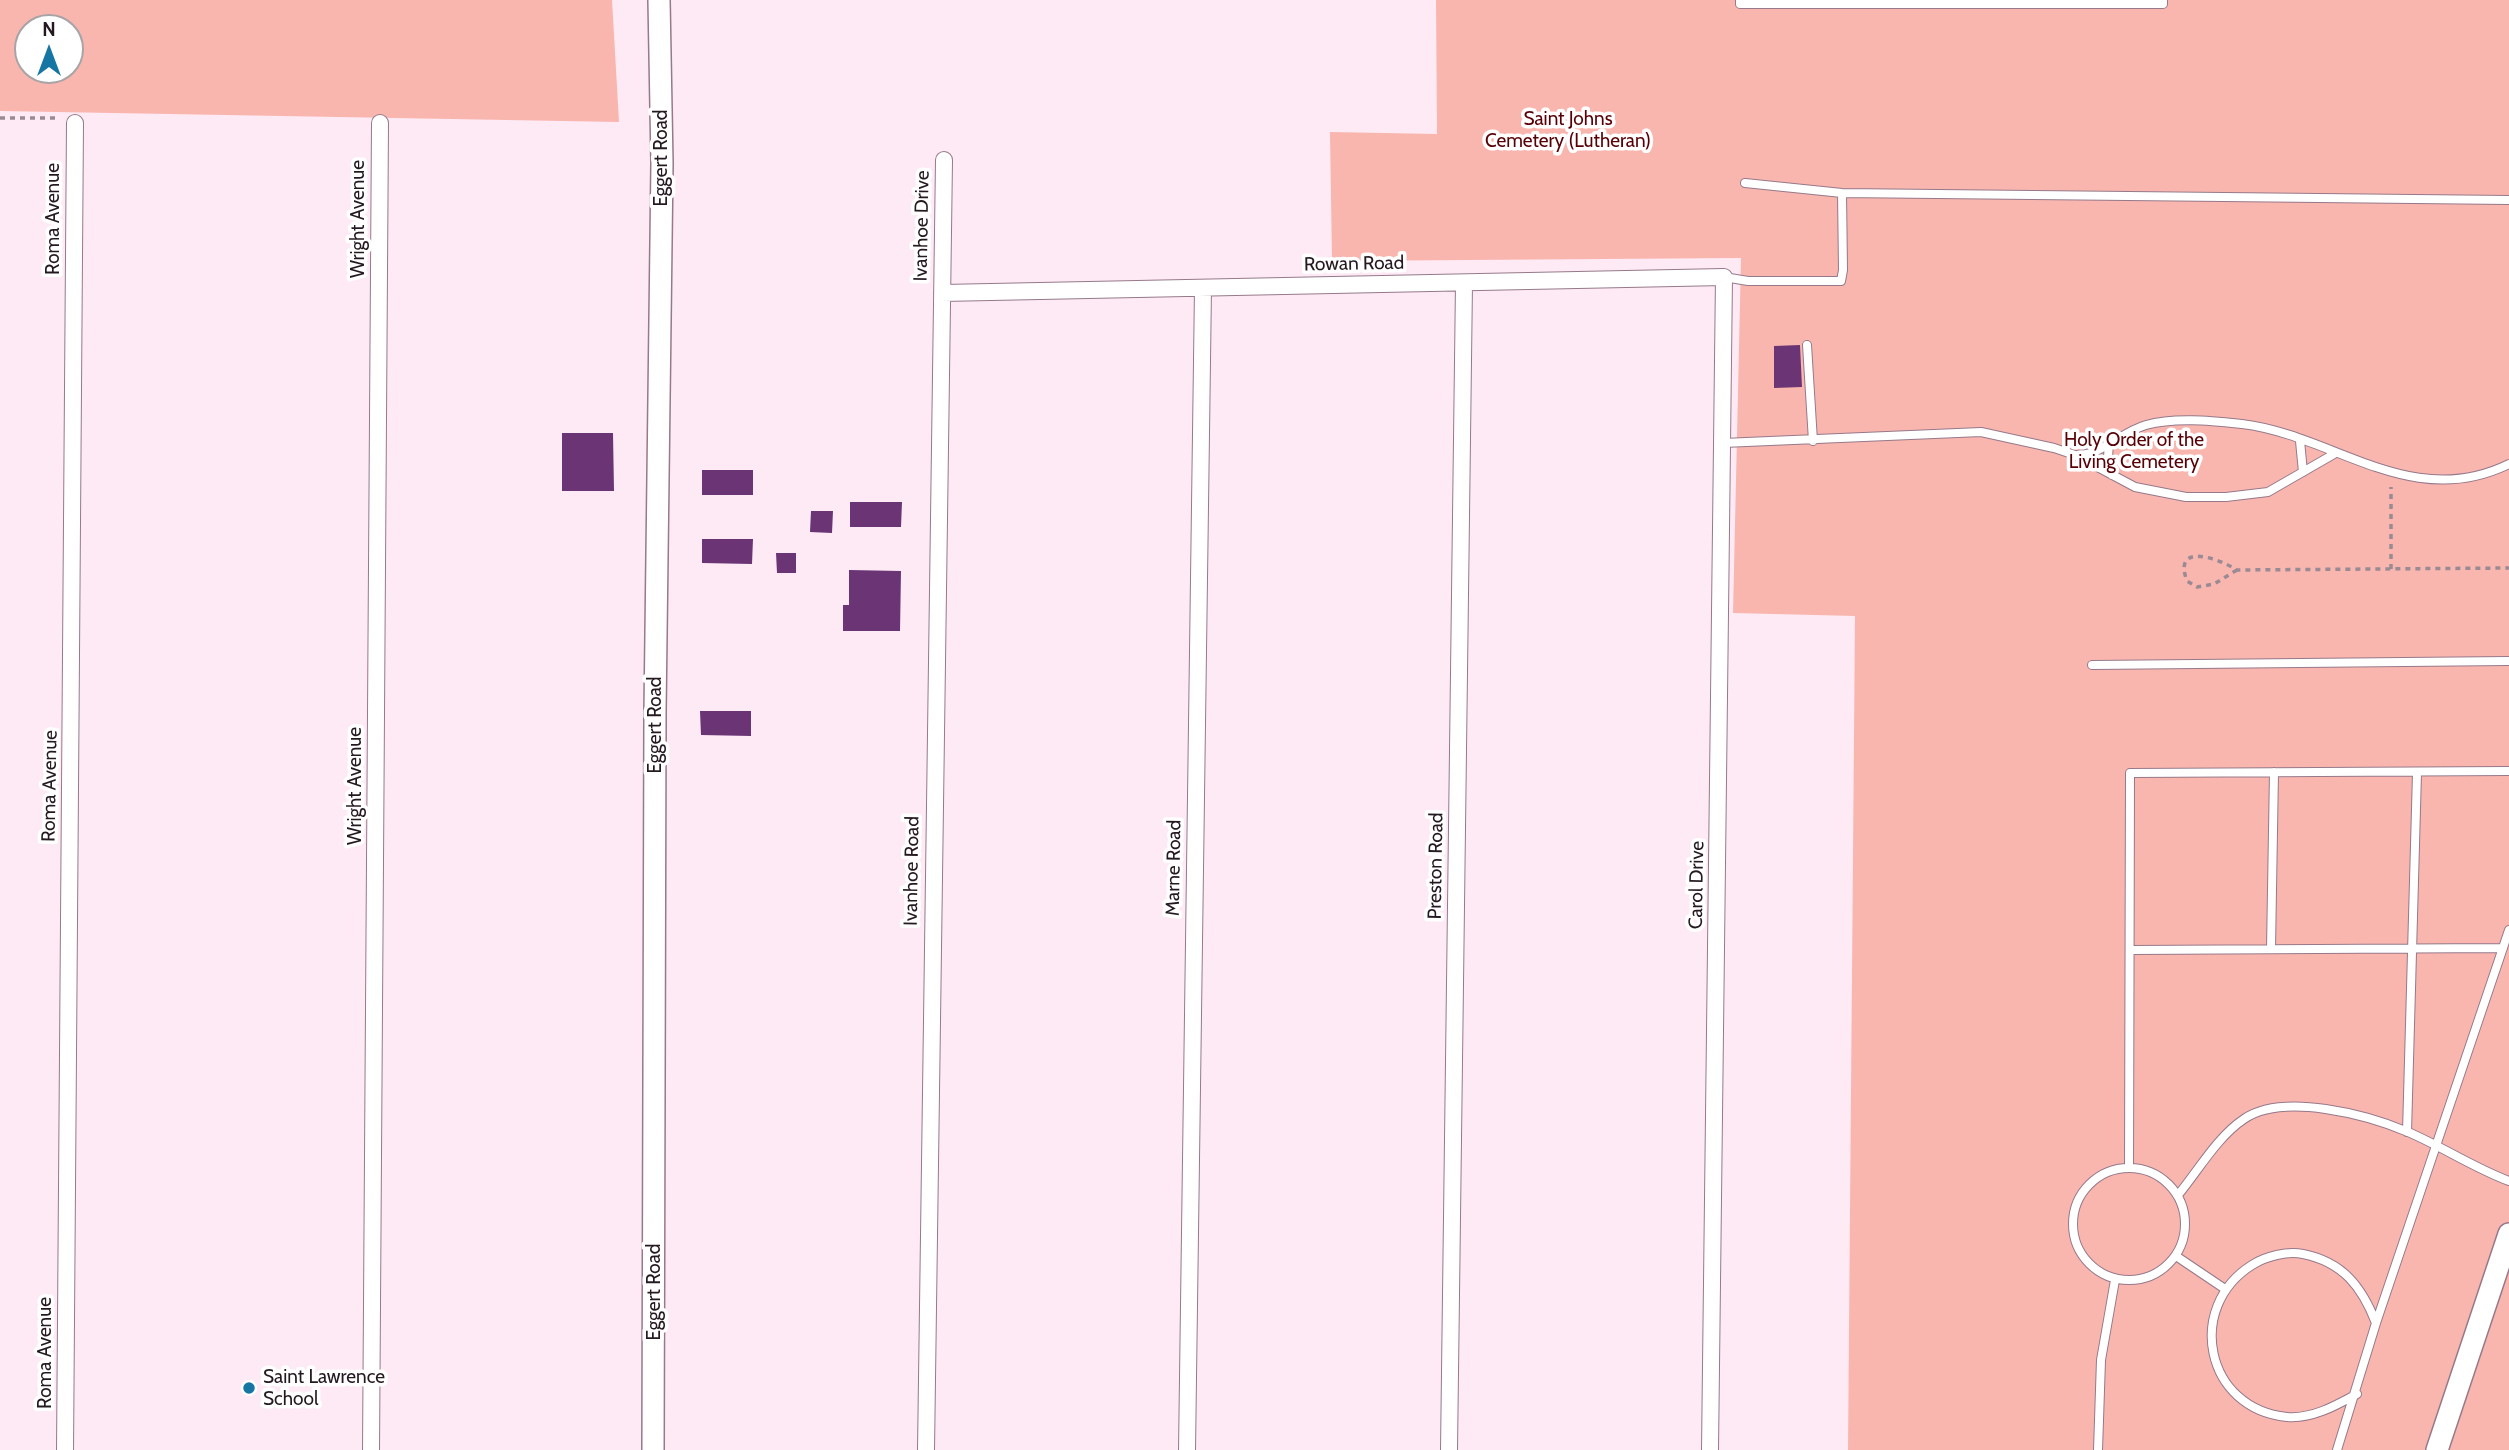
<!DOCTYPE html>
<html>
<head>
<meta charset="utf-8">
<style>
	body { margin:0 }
	#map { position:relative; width:2509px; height:1450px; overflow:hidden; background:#feeaf5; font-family:Cabin,sans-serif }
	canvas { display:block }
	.north { position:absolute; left:14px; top:14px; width:70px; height:70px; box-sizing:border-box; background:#fff; border:2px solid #a7a3a6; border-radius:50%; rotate:0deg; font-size:19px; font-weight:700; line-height:28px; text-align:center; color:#241920 }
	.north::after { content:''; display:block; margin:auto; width:24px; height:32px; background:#1676a3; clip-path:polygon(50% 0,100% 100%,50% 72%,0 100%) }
</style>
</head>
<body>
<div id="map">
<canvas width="2509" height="1450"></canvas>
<div class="north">N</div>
</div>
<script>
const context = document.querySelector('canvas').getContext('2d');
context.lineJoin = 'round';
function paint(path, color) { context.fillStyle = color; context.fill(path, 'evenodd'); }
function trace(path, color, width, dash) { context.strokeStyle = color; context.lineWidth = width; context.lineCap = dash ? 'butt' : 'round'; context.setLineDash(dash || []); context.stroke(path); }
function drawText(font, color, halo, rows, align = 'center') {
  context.font = font + ' Cabin,sans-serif'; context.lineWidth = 7; context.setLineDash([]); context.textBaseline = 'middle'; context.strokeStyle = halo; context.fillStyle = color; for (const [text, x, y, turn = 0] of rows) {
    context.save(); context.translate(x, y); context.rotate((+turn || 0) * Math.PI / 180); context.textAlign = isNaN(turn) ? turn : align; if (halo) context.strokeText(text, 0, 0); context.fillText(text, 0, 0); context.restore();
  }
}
const green = new Path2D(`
	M 0,0 L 612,0 L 619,122 L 0,111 ZM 28,28 L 70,28 L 70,70 L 28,70 Z
	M 1436,0 L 2509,0 L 2509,1450 L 1848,1450 L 1855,616 L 1733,613 L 1741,258 L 1332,261 L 1330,132 L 1437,134 Z`);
const building = new Path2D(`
	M 1800,345 L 1802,387 L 1774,388 L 1774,346 Z
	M 562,433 L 613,433 L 614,491 L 562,491 Z
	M 702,470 L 753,470 L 753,495 L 702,495 Z
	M 850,502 L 902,502 L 901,527 L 850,527 Z
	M 811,511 L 833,511 L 832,533 L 810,532 Z
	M 702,539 L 753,539 L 752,564 L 702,563 Z
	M 776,553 L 796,553 L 796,573 L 777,573 Z
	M 849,570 L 901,571 L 900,631 L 843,631 L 843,605 L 849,605 Z
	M 700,711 L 751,711 L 751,736 L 701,735 Z`);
const path = new Path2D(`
	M 0,118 L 57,118
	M 2391,569 L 2391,487
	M 2237,570 L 2214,584 L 2197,587 L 2187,581 C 2172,541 2220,559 2237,570 L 2509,568`);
const service = new Path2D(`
	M 1740,0 L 1740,4 L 2163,4 L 2163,0
	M 1745,183 L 1842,193 L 2509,200
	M 1724,277 L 1748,281 L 1841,281 L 1843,270 L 1842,193
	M 1807,345 L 1813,441
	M 2300,441 L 2303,472
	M 1723,443 L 1981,432 L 2054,448 L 2075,455 L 2135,487 L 2186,497 L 2226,497 L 2268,492 L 2334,454
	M 2109,444 L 2108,457 L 2112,475
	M 2078,455 C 2104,454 2121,432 2146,425 C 2175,417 2212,421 2242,424 C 2334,435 2411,512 2509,464
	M 2092,665 L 2509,661
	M 2271,949 L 2274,772
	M 2131,950 L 2503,948
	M 2407,1132 L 2417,773
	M2073 1224a56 56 0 1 1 112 0a56 56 0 1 1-112 0Z
	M 2129,1168 L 2130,773 L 2509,771
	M 2178,1195 C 2198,1171 2217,1137 2244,1119 C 2283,1092 2368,1115 2408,1132 C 2443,1147 2474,1168 2509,1181
	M 2176,1256 L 2225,1289
	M 2357,1394 C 2335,1406 2312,1419 2287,1417 C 2205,1409 2185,1307 2252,1265 C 2266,1256 2287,1251 2303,1254 C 2343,1262 2362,1287 2376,1323
	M 2098,1450 L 2101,1360 L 2115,1280
	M 2337,1450 L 2376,1323 L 2509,930`);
const minor = new Path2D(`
	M 942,293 L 1724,277 L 1710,1450
	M 65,1450 L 75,123
	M 371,1450 L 380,123
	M 926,1450 L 944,160
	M 1187,1450 L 1203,288
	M 1449,1450 L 1464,283`);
const tertiary = new Path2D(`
	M 653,1450 L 655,712 L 662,163 L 659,0
	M 2437,1450 L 2509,1234`);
const markers = [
	[249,1388,7,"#1676a3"]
];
const parkNames = [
	["Saint Johns",1568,119],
	["Cemetery (Lutheran)",1568,141],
	["Holy Order of the",2134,440],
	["Living Cemetery",2134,462]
];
const streetNames = [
	["Eggert Road",661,158,-90],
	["Roma Avenue",53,219,-90],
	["Wright Avenue",358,219,-90],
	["Ivanhoe Drive",922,226,-89],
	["Rowan Road",1354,264,-1],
	["Eggert Road",655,725,-90],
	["Roma Avenue",50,786,-89],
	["Wright Avenue",355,786,-90],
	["Preston Road",1436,866,-89],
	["Marne Road",1174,868,-89],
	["Ivanhoe Road",912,871,-89],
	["Carol Drive",1697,885,-89],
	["Eggert Road",654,1292,-90],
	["Roma Avenue",45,1353,-90]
];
const poiNames = [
	["Saint Lawrence",263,1377],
	["School",263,1399]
];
paint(green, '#f9b6af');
paint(building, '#6b3475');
trace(service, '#96798a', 10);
trace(minor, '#96798a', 18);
trace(tertiary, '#96798a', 24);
trace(path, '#9a8a93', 3.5, [5, 5]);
trace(service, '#fff', 8);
trace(minor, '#fff', 16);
trace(tertiary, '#fff', 21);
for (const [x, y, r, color] of markers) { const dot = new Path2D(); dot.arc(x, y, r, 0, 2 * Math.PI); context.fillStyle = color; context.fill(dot); trace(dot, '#fff', 2.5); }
drawText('19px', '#590007', '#fff', parkNames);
drawText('19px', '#241920', '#fff', streetNames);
drawText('19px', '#241920', '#fff', poiNames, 'left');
</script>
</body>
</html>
